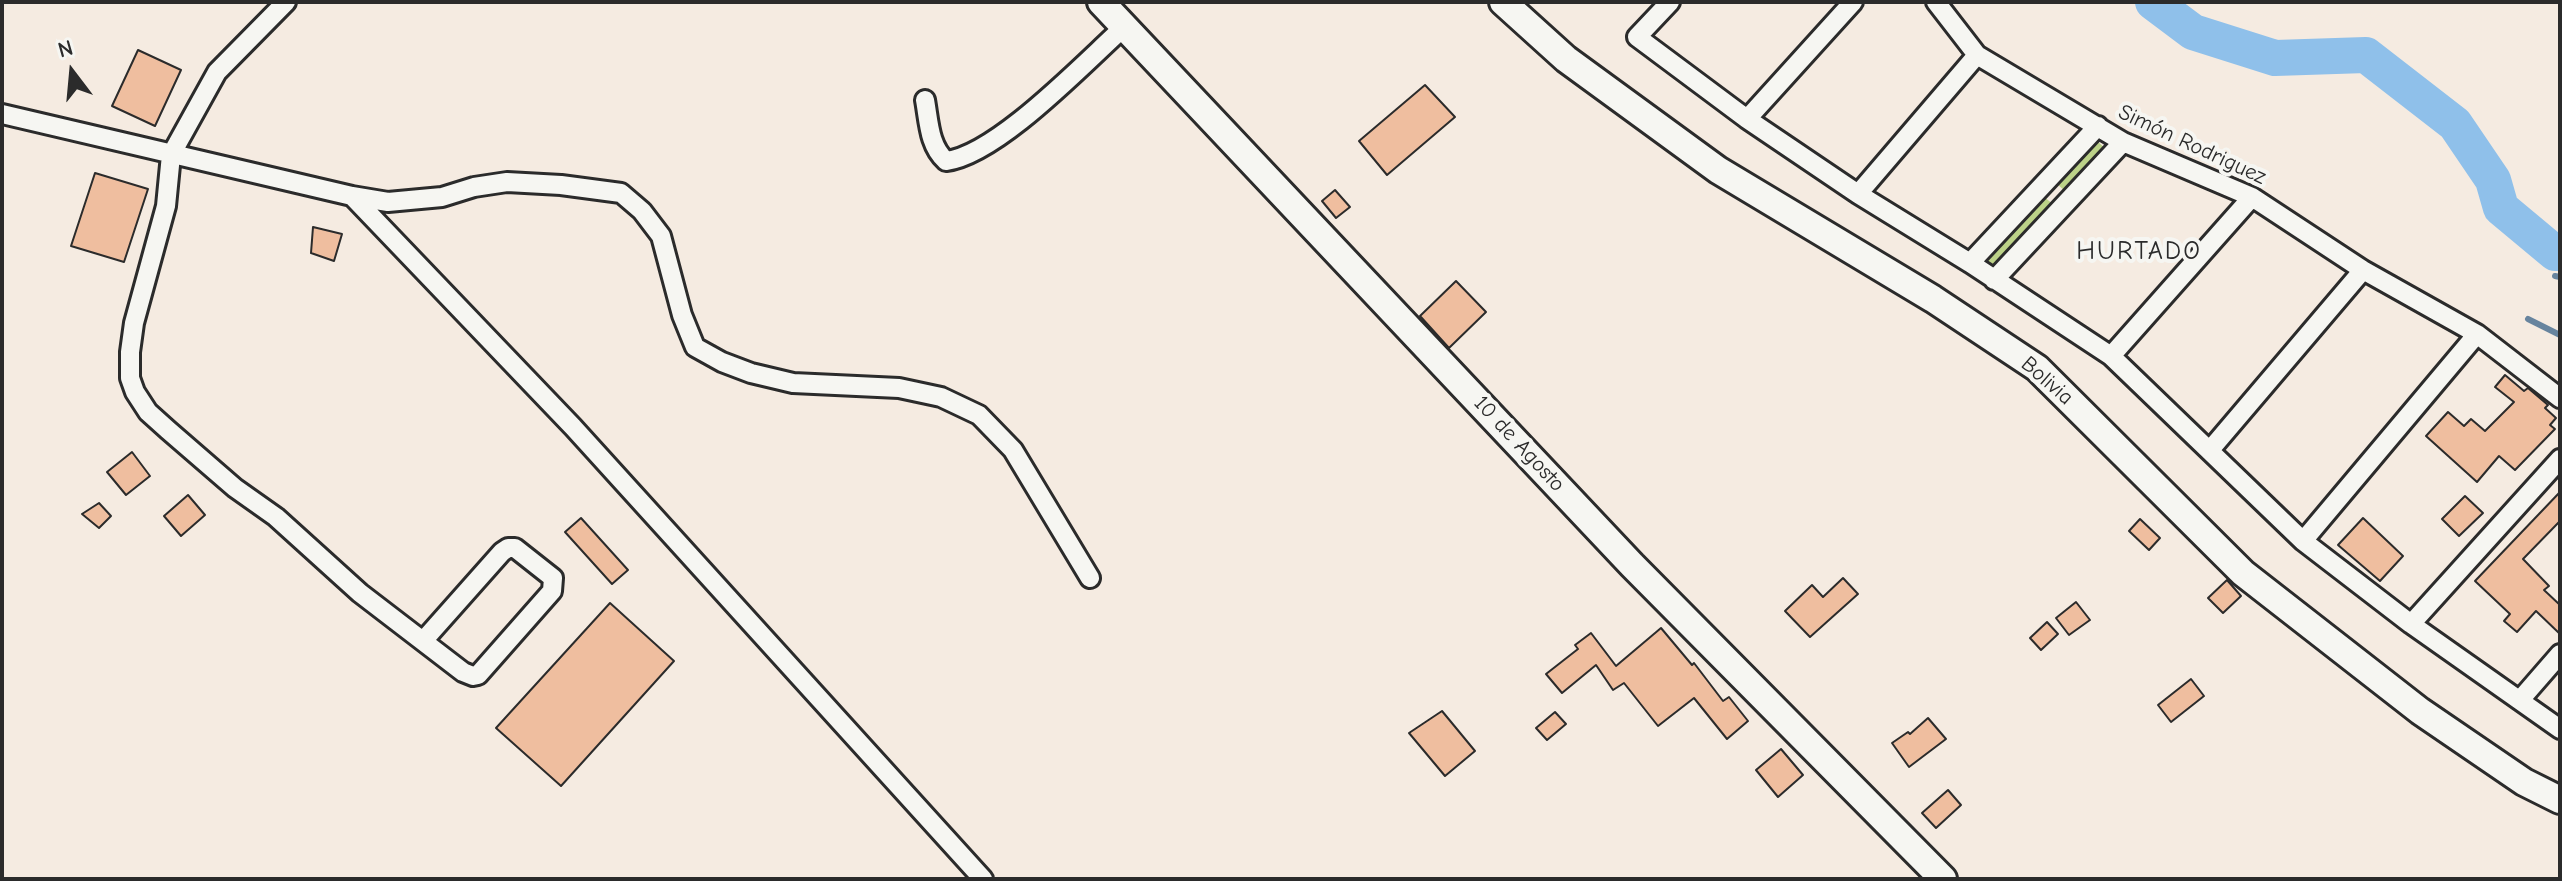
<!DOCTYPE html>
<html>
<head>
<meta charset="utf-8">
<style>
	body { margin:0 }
	#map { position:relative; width:2562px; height:881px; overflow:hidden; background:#f5ebe1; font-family:"Comic Neue",sans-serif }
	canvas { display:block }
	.frame { position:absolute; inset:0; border:4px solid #2b2b2b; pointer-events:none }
	.north { position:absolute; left:32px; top:32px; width:80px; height:80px; -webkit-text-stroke:6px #f6f6f2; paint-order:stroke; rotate:344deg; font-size:22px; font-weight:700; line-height:32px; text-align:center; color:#2b2b2b }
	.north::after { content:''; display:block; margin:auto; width:28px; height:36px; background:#2b2b2b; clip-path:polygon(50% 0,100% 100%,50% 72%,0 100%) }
</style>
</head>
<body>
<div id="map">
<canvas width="2562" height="881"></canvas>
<div class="frame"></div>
<div class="north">N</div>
</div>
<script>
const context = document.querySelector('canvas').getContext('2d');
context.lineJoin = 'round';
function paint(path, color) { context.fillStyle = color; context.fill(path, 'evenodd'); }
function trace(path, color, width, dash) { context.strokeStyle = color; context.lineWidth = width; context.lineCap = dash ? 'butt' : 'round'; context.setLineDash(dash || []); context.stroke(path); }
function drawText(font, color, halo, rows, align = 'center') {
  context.font = font + ' "Comic Neue",sans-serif'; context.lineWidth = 8; context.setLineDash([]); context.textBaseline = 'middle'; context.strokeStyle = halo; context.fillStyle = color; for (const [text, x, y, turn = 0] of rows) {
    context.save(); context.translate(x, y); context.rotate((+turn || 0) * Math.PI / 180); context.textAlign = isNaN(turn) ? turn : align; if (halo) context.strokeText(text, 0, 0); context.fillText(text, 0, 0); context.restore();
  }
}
const green = new Path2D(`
	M 2096,140 L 2107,150 L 2066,192 L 2056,183 Z
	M 2043,196 L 2054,205 L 1996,269 L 1985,259 Z`);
const stream = new Path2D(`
	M 2555,276 L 2560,277
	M 2528,319 L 2560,335`);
const river = new Path2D(`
	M 2153,2 L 2193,32 L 2275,58 L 2366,55 L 2455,124 L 2493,180 L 2501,208 L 2555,253 L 2560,253`);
const building = new Path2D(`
	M 138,50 L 181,70 L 155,126 L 112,106 Z
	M 1425,85 L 1455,117 L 1387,175 L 1359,141 Z
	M 95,173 L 148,189 L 124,262 L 71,246 Z
	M 1335,190 L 1350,207 L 1336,218 L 1322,201 Z
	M 313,227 L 342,234 L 334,261 L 311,253 Z
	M 1456,281 L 1486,312 L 1449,348 L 1420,316 Z
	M 2505,375 L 2524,391 L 2528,388 L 2548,405 L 2545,408 L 2556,418 L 2550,425 L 2555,429 L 2515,470 L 2499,456 L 2477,482 L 2426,436 L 2448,412 L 2464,426 L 2471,419 L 2485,431 L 2514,402 L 2495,387 Z
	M 132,452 L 150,476 L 126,495 L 107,472 Z
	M 2560,492 L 2560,521 L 2523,559 L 2549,586 L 2544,590 L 2560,605 L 2560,634 L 2536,611 L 2517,632 L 2504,621 L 2510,614 L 2475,581 Z
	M 188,495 L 205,515 L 181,536 L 164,516 Z
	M 2465,496 L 2483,513 L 2459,536 L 2442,519 Z
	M 99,503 L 111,516 L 99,528 L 82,514 Z
	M 581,518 L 628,570 L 612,584 L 565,532 Z
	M 2363,518 L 2403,556 L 2380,581 L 2338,545 Z
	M 2140,519 L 2160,538 L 2149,550 L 2129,531 Z
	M 1843,578 L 1858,594 L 1810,637 L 1785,611 L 1812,585 L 1823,597 Z
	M 2227,580 L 2241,596 L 2223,613 L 2208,598 Z
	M 2076,602 L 2090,620 L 2069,635 L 2056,618 Z
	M 610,603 L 674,661 L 561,786 L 496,728 Z
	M 2047,622 L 2058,634 L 2041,650 L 2030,638 Z
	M 1661,628 L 1692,665 L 1694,663 L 1723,701 L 1729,697 L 1748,721 L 1727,739 L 1694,698 L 1658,726 L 1624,683 L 1613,690 L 1596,665 L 1562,693 L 1546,674 L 1578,649 L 1575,645 L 1591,633 L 1616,666 Z
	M 2191,679 L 2204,696 L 2171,722 L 2158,705 Z
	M 1442,711 L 1475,751 L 1445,776 L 1409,733 Z
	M 1555,712 L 1566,724 L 1547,740 L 1536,728 Z
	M 1928,718 L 1946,739 L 1909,767 L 1892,743 L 1908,732 L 1910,734 Z
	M 1781,749 L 1803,775 L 1778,797 L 1756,770 Z
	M 1948,790 L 1961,805 L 1936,828 L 1922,813 Z`);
const street = new Path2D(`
	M 286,2 L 217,72 L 171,155 L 166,206 L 134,323 L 130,352 L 130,378 L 135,392 L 148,412 L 168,430 L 235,488 L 276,517 L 360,593 L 463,672 L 473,676 L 478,675 L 552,591 L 553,578 L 515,548 L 508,548 L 502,552 L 423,641
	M 1670,2 L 1637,37 L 1747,119 L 1858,194 L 1970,263 L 2111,356 L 2303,541 L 2411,624 L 2560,729
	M 1936,2 L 1977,55 L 2123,142 L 2252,197 L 2363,270 L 2477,334 L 2560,398
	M 925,100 C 929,122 929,146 946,161 C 997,155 1084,63 1124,27
	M 2,114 L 352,196 L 388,202 L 442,197 L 474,187 L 507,182 L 561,185 L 621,193 L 642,211 L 661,236 L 682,315 L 695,347 L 722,362 L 751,373 L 793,383 L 899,388 L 941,397 L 979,415 L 1013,450 L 1090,578
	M 1747,119 L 1853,2
	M 1858,194 L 1977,55
	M 352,196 L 573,427 L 983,879
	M 1970,263 L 2098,126
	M 1994,280 L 2123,142
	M 2111,356 L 2252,197
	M 2210,450 L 2363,270
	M 2303,541 L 2477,334
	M 2411,624 L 2560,459
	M 2520,700 L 2560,654`);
const secondary = new Path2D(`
	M 1101,2 L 1632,565 L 1943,879
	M 1503,2 L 1566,59 L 1718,170 L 1933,299 L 2037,368 L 2243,573 L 2420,711 L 2524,782 L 2560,800`);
const streetNames = [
	["Simón Rodriguez",2192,145,25],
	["Bolivia",2047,381,41],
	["10 de Agosto",1519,444,47]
];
const quarterNames = [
	["HURTADO",2139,252]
];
paint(green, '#bcd288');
trace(stream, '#67849e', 6);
trace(river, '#8fc0ea', 36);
paint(building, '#efbe9f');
trace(building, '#2b2b2b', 2);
trace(street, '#2b2b2b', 24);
trace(secondary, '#2b2b2b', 32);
trace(street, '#f6f6f2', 18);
trace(secondary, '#f6f6f2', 26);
drawText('22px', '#2b2b2b', '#f6f6f2', streetNames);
context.letterSpacing = '2px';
drawText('26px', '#2b2b2b', '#f6f6f2', quarterNames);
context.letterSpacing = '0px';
</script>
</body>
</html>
